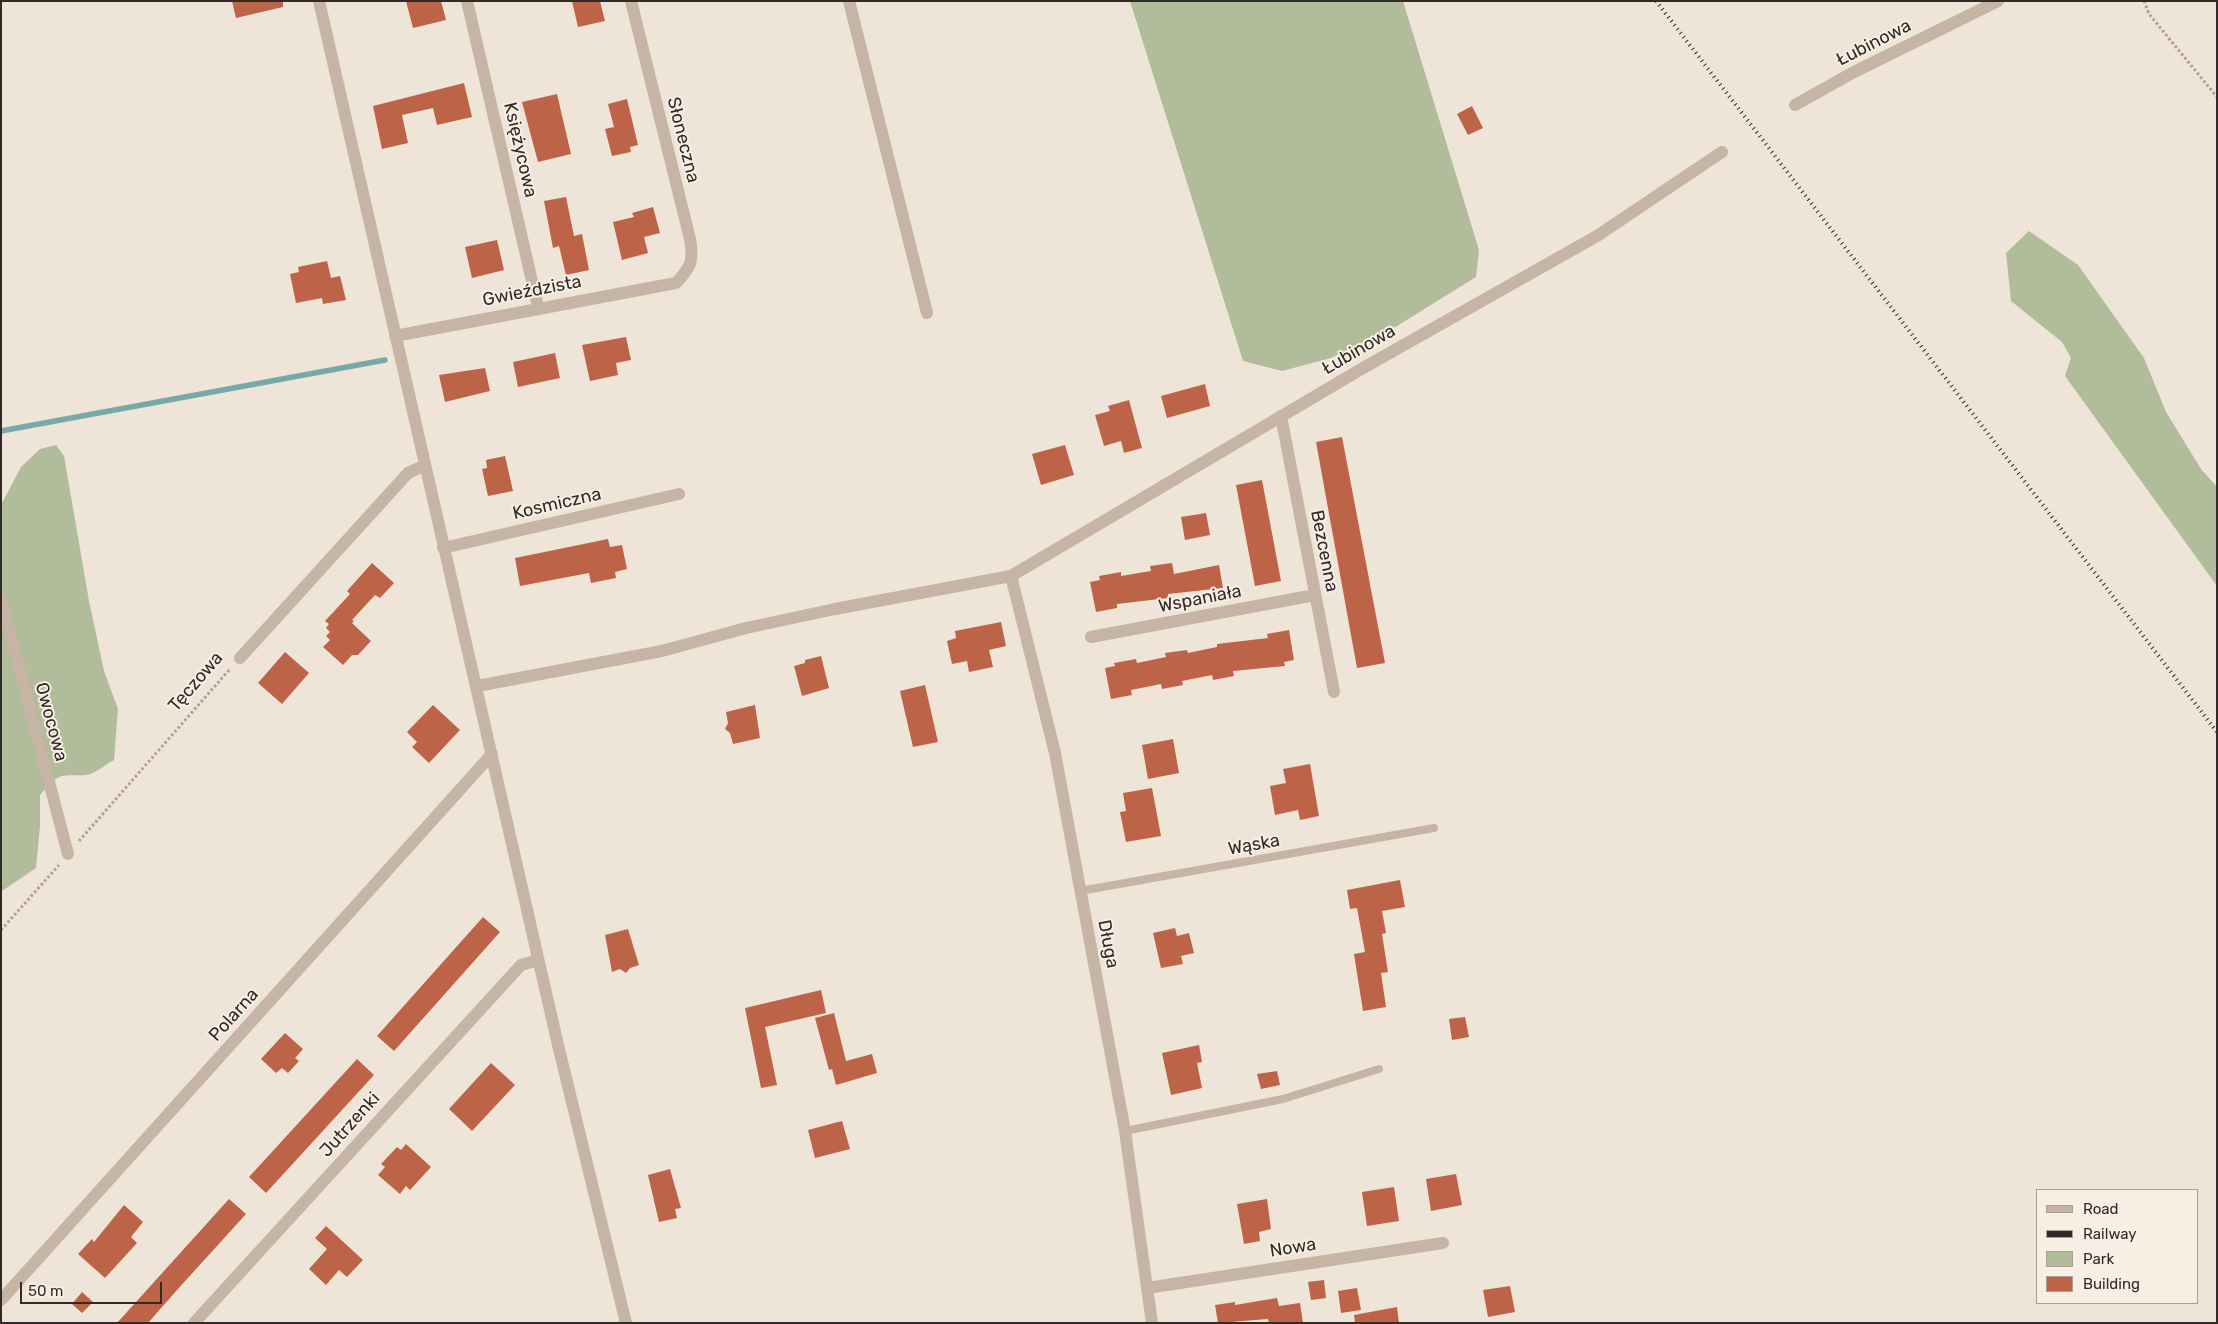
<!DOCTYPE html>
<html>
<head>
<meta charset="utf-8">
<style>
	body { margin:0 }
	#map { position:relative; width:2218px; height:1324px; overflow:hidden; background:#efe4d8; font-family:Rubik,sans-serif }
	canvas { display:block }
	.frame { position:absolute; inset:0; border:2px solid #322a26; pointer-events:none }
	.legend { position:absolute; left:2036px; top:1189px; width:162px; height:115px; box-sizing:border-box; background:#f7eee4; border:1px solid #a8a098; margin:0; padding:6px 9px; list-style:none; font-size:15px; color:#322a26 }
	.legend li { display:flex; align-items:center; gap:10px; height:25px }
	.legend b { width:25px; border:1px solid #a8a098 }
	.scale { position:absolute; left:20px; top:1282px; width:142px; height:22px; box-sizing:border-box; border:2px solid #322a26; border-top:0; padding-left:6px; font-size:15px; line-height:18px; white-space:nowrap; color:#322a26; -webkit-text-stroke:4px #f7eee4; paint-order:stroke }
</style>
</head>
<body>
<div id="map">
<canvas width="2218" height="1324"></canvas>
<div class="frame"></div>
<ul class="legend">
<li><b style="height:6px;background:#c6b4a5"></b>Road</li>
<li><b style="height:6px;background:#322a26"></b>Railway</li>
<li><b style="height:14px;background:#b1bc9a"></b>Park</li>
<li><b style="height:14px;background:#bd6448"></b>Building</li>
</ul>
<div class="scale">50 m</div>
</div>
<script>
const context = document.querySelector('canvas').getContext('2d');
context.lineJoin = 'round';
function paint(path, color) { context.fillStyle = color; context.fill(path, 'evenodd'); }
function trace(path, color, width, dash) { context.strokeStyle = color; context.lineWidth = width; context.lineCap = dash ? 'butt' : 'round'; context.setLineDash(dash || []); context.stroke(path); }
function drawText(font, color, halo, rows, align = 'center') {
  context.font = font + ' Rubik,sans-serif'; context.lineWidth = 4; context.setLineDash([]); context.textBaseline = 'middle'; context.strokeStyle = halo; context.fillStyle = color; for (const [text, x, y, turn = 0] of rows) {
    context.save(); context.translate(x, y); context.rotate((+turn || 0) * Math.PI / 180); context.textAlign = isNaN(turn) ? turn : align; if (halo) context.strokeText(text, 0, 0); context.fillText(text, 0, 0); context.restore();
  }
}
const green = new Path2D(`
	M 1130,1 L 1403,1 L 1479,250 L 1476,277 L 1397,326 L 1331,358 L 1282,371 L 1243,361 Z
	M 2029,231 L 2078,265 L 2144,358 L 2166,412 L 2201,469 L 2217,487 L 2217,586 L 2065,376 L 2071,358 L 2062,342 L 2011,301 L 2006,253 Z
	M 56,445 L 64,456 L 89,601 L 104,671 L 118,709 L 114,760 C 106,764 95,774 86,775 C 57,776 61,772 40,795 L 40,826 L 36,868 L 2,891 L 1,505 L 21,467 L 40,449 Z`);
const stream = new Path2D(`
	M 1,431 L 385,360`);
const building = new Path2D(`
	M 232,1 L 283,1 L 283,7 L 236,18 Z
	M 406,1 L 441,1 L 446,20 L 413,28 Z
	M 572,1 L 600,1 L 605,21 L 578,27 Z
	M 464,83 L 472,117 L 437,125 L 433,108 L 402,115 L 408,143 L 382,149 L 373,106 Z
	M 557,94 L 571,154 L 538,162 L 522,102 Z
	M 627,99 L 638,145 L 630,147 L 631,152 L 612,156 L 605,129 L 614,127 L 608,104 Z
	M 1472,106 L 1483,128 L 1468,135 L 1457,114 Z
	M 566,197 L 574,236 L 582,234 L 589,270 L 566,275 L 559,246 L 553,248 L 544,201 Z
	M 653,207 L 660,233 L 644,237 L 648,253 L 622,260 L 613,222 L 634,217 L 632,213 Z
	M 497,240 L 504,270 L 472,278 L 465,247 Z
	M 327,261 L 331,278 L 340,276 L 346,300 L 323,304 L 322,298 L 296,303 L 290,274 L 299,272 L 298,267 Z
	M 626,337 L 631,360 L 616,363 L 618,375 L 590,381 L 582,345 Z
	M 555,353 L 560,378 L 518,387 L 513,362 Z
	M 485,368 L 490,391 L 445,402 L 439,375 Z
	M 1205,384 L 1210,406 L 1167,418 L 1161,396 Z
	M 1129,400 L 1142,448 L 1124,453 L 1121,441 L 1104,446 L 1095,415 L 1110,411 L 1108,406 Z
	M 1342,437 L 1385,663 L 1357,668 L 1316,442 Z
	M 1065,445 L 1074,475 L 1041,485 L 1032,454 Z
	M 505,456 L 513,491 L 488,496 L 482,469 L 487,468 L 486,460 Z
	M 1262,480 L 1281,581 L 1255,586 L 1236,485 Z
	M 1206,513 L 1210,535 L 1185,540 L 1181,517 Z
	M 608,539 L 610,547 L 622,545 L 627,569 L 615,572 L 616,578 L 591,583 L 589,573 L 520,586 L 515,558 Z
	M 372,563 L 394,583 L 380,598 L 375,595 L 352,620 L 354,621 L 352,623 L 371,641 L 358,655 L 352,655 L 343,665 L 323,647 L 330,640 L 326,636 L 330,632 L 326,628 L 329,624 L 325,621 L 350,594 L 347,591 Z
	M 1172,563 L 1174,574 L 1219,565 L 1223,588 L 1168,594 L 1168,598 L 1117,604 L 1117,608 L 1096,612 L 1090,582 L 1100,580 L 1099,576 L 1121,572 L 1121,576 L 1151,571 L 1150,566 Z
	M 1001,622 L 1006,646 L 989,650 L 993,667 L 969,672 L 967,661 L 952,664 L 947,641 L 956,638 L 955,631 Z
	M 1289,630 L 1294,660 L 1284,662 L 1285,666 L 1233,671 L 1234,676 L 1213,680 L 1212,675 L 1182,681 L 1183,685 L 1162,689 L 1161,684 L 1131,690 L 1132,695 L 1111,699 L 1105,668 L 1115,666 L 1114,663 L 1136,659 L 1137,663 L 1166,657 L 1165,653 L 1187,650 L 1188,653 L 1217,647 L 1217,644 L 1268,638 L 1267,634 Z
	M 285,652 L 309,673 L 282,704 L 258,683 Z
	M 821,656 L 829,688 L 802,696 L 794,666 L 805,663 L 805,660 Z
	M 925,685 L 938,742 L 913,747 L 900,691 Z
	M 433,705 L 460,730 L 429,763 L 412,747 L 417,742 L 407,732 Z
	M 755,705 L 760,738 L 733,744 L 730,733 L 725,729 L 728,723 L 726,712 Z
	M 1173,739 L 1179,773 L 1148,779 L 1142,745 Z
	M 1310,764 L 1319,816 L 1300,820 L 1298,810 L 1275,815 L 1270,786 L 1286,783 L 1283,769 Z
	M 1152,788 L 1161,836 L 1126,842 L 1120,812 L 1126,811 L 1123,793 Z
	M 1400,880 L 1405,907 L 1382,911 L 1386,933 L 1382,934 L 1388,972 L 1381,973 L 1386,1007 L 1363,1011 L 1354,954 L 1365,952 L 1357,908 L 1350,909 L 1347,890 Z
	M 483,917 L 500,932 L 394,1051 L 377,1036 Z
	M 1175,928 L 1177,936 L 1189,933 L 1194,953 L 1181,956 L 1183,964 L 1161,968 L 1153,933 Z
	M 628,929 L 639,965 L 630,968 L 626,973 L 620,969 L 612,972 L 605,935 Z
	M 821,990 L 826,1013 L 765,1027 L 777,1085 L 761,1088 L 745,1008 Z
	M 834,1013 L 846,1061 L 872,1054 L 877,1073 L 836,1085 L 832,1069 L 829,1070 L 815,1018 Z
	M 1465,1017 L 1469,1037 L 1452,1040 L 1449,1019 Z
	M 285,1033 L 303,1049 L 295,1058 L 299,1061 L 288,1073 L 282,1068 L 276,1073 L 261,1059 Z
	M 1199,1045 L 1202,1062 L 1197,1063 L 1202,1088 L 1171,1095 L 1162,1053 Z
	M 357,1059 L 374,1075 L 266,1193 L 249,1177 Z
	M 491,1063 L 515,1085 L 472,1131 L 449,1109 Z
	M 1277,1071 L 1280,1085 L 1261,1089 L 1257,1074 Z
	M 842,1121 L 850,1149 L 815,1158 L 808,1130 Z
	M 406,1144 L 431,1167 L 410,1190 L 406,1186 L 400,1194 L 378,1175 L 385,1167 L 381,1164 L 397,1147 L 401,1150 Z
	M 670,1169 L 681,1208 L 675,1209 L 677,1218 L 659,1222 L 648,1175 Z
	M 1456,1174 L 1462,1205 L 1431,1211 L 1426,1179 Z
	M 1394,1187 L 1399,1221 L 1367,1226 L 1362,1192 Z
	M 229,1199 L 246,1214 L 177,1290 L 148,1323 L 117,1323 Z
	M 1267,1199 L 1271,1229 L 1259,1232 L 1260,1241 L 1244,1244 L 1237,1204 Z
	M 124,1205 L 143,1222 L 131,1237 L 137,1243 L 105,1278 L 78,1254 L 92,1239 L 94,1242 Z
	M 326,1226 L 363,1260 L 347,1277 L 339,1270 L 326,1285 L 309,1269 L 327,1249 L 315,1238 Z
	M 1324,1280 L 1326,1298 L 1311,1300 L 1308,1282 Z
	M 1510,1286 L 1515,1312 L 1488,1317 L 1483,1290 Z
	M 1357,1288 L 1361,1310 L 1341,1313 L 1338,1291 Z
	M 82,1292 L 93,1302 L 82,1313 L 72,1304 Z
	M 1277,1298 L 1279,1306 L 1300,1303 L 1303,1323 L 1269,1323 L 1268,1319 L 1218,1323 L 1215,1305 L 1235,1302 L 1235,1305 Z
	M 1397,1307 L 1399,1323 L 1355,1323 L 1354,1315 Z`);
const path = new Path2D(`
	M 2144,1 L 2149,14 L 2217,97
	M 79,841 L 230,669
	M 1,930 L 59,865`);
const service = new Path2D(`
	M 1080,891 L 1434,828
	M 1125,1131 L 1283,1099 L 1379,1069`);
const minor = new Path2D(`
	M 319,1 L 558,1045 L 626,1323
	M 467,1 L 538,307
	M 849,1 L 927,313
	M 1795,105 L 1854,72 L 1998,1
	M 395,336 L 676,283 C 691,267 694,261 690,239 L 631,1
	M 1281,416 L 1334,692
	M 443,548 L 679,494
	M 1011,576 L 1055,753 L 1125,1131 L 1152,1323
	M 1,599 L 68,854
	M 1091,637 L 1315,595
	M 240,658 L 408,473 L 425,465
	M 477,686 L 662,651 L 746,628 L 835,609 L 1011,576 L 1363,368 L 1597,236 L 1722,152
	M 1147,1288 L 1443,1243
	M 1,1300 L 492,754
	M 194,1323 L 521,965 L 538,960`);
const rail = new Path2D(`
	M 1656,1 L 2217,732`);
const streetNames = [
	["Łubinowa",1874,43,-27],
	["Słoneczna",683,140,76],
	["Księżycowa",520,150,77],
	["Gwieździsta",532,291,-11],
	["Łubinowa",1359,350,-30],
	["Kosmiczna",557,504,-13],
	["Bezcenna",1324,551,79],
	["Wspaniała",1200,599,-11],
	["Tęczowa",196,682,-49],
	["Owocowa",51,722,75],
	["Wąska",1254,845,-10],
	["Długa",1108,944,79],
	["Polarna",234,1015,-48],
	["Jutrzenki",350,1125,-48],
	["Nowa",1293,1248,-9]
];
paint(green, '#b1bc9a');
trace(stream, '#79a8aa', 5.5);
paint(building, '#bd6448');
trace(path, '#b19e90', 3, [2.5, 2.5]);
trace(service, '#c6b4a5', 8);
trace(minor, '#c6b4a5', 12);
trace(rail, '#322a26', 4, [1, 4]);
drawText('18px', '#322a26', '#f7eee4', streetNames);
</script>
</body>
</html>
